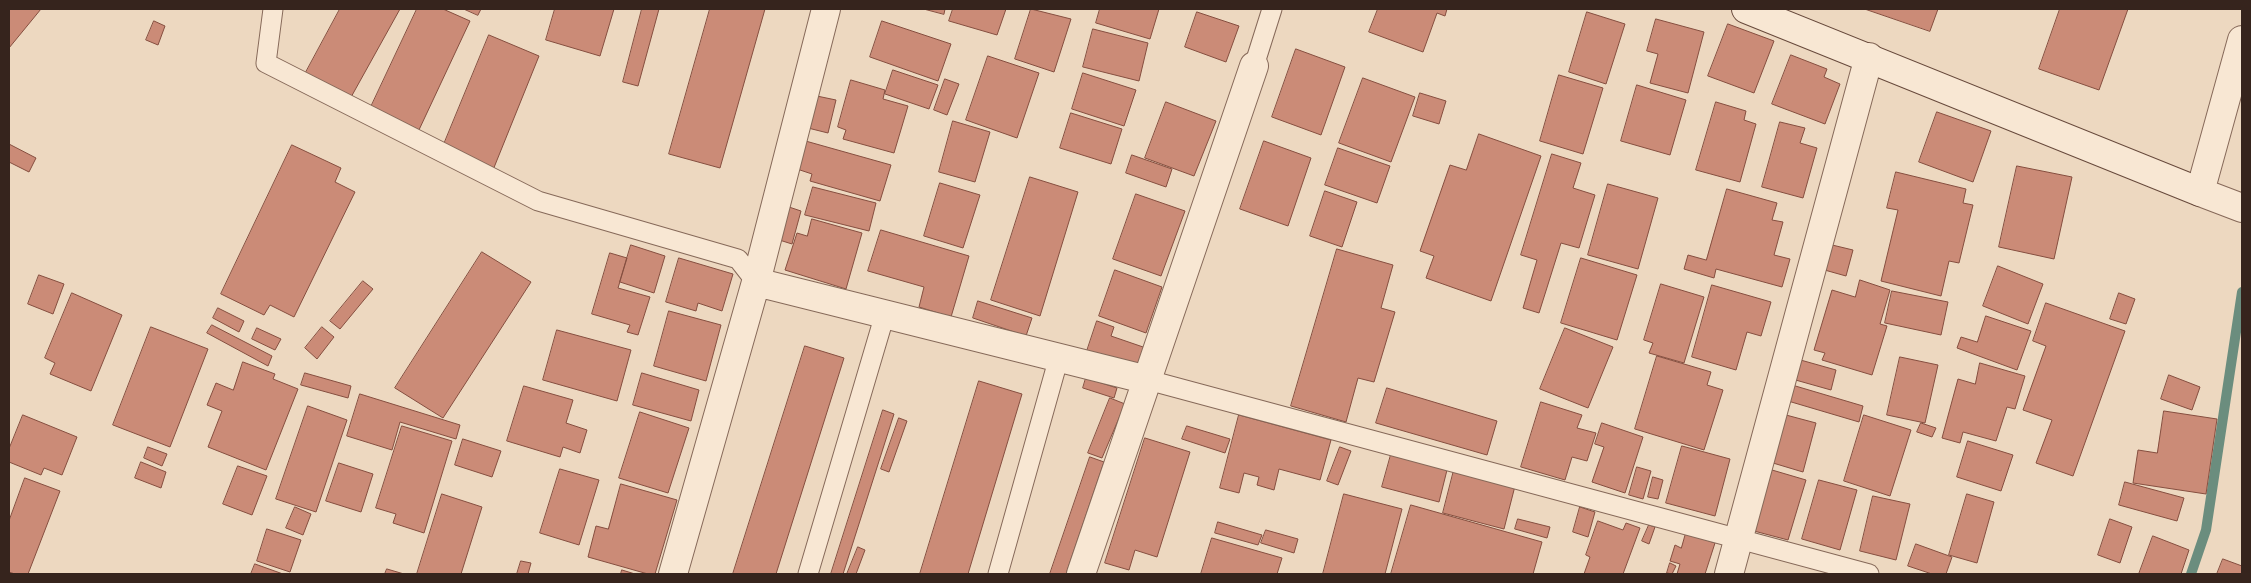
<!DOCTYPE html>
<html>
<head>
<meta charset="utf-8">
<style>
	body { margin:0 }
	#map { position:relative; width:2251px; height:583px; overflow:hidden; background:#edd8c0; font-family:"IBM Plex Serif",serif }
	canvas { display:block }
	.frame { position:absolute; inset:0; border:10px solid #36241d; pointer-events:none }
</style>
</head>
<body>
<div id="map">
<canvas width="2251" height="583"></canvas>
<div class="frame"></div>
</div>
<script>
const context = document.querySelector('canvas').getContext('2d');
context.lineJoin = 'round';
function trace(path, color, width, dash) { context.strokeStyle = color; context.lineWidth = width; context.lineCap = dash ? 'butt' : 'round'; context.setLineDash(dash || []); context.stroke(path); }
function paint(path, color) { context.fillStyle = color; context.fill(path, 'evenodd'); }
const stream = new Path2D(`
	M 2191,574 L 2206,530 L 2242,292`);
const building = new Path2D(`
	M 9,9 L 41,9 L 9,48 Z
	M 340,9 L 400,9 L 350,99 L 305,74 Z
	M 417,9 L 443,9 L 470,21 L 418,132 L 370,109 Z
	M 464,9 L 481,9 L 478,15 Z
	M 555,9 L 614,9 L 600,56 L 546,40 Z
	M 642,9 L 659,9 L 638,86 L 623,82 Z
	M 710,9 L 765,9 L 720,168 L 669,154 Z
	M 924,9 L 945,9 L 944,14 Z
	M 953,9 L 1006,9 L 997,35 L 949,21 Z
	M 1031,9 L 1071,19 L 1054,72 L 1015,59 Z
	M 1100,9 L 1159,9 L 1150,39 L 1096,23 Z
	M 1378,9 L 1447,9 L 1445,16 L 1437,13 L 1423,52 L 1369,32 Z
	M 1865,9 L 1938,9 L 1930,31 Z
	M 2060,9 L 2128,9 L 2099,90 L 2039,69 Z
	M 1197,12 L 1239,26 L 1226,62 L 1185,47 Z
	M 1587,12 L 1625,24 L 1606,84 L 1569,72 Z
	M 1656,19 L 1704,32 L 1688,93 L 1650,83 L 1658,54 L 1647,51 Z
	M 154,21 L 165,26 L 158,45 L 146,40 Z
	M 882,21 L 951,44 L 938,81 L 870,57 Z
	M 1728,24 L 1774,41 L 1754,93 L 1708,76 Z
	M 1093,29 L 1148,43 L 1139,81 L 1083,67 Z
	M 489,35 L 539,56 L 493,170 L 442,149 Z
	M 1296,49 L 1345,67 L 1321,135 L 1272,117 Z
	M 1791,55 L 1827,69 L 1824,77 L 1840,84 L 1825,124 L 1772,104 Z
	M 988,56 L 1039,73 L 1017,138 L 966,120 Z
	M 893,70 L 938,85 L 929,109 L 885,94 Z
	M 1083,73 L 1136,90 L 1124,126 L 1072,109 Z
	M 1559,75 L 1603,88 L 1583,154 L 1540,141 Z
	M 1363,78 L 1415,97 L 1391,162 L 1339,143 Z
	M 945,79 L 959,84 L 947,115 L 934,110 Z
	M 851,80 L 885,90 L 883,99 L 908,106 L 894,153 L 843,139 L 846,130 L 838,127 Z
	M 1637,85 L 1686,100 L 1670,155 L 1621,141 Z
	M 1420,93 L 1446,101 L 1439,124 L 1413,116 Z
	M 812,95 L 836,100 L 828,133 L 804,127 Z
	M 1166,102 L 1216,121 L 1194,176 L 1145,158 Z
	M 1716,102 L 1746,111 L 1744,120 L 1756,124 L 1740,182 L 1696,170 Z
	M 1937,112 L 1991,131 L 1973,182 L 1919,162 Z
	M 1071,113 L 1122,129 L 1111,164 L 1060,148 Z
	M 953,121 L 990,132 L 975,182 L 939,172 Z
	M 1780,122 L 1805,128 L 1800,143 L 1817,148 L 1803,198 L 1762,187 Z
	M 1479,134 L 1541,156 L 1491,301 L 1426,278 L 1434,256 L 1420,251 L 1450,165 L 1466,170 Z
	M 802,140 L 891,165 L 880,201 L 810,181 L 812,174 L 794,168 Z
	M 1264,141 L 1311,158 L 1288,226 L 1240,209 Z
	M 9,144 L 36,158 L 29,172 L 9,162 Z
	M 292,145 L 341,168 L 335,182 L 355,192 L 294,317 L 270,305 L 264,315 L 221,294 Z
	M 1338,148 L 1390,166 L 1377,203 L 1325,185 Z
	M 1552,154 L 1581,163 L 1573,188 L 1595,195 L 1579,248 L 1561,243 L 1539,313 L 1523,308 L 1537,260 L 1521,255 Z
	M 1132,155 L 1172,169 L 1166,187 L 1126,173 Z
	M 2017,166 L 2072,177 L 2054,259 L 1999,247 Z
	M 1896,172 L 1966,189 L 1963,203 L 1973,205 L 1959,263 L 1949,261 L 1941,296 L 1881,281 L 1898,210 L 1887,208 Z
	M 1030,177 L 1078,192 L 1040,316 L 991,300 Z
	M 940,183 L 980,195 L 963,248 L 924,236 Z
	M 1608,184 L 1658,198 L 1638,269 L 1588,255 Z
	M 813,187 L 876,203 L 869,231 L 805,215 Z
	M 1727,189 L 1777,203 L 1772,220 L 1783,222 L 1774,255 L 1790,259 L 1782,287 L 1716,269 L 1714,278 L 1684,269 L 1688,255 L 1706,260 Z
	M 1325,191 L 1357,202 L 1342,247 L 1310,236 Z
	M 1136,194 L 1185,211 L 1161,276 L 1113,259 Z
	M 783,205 L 801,211 L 792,244 L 773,238 Z
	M 812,219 L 862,233 L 846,289 L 785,270 L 797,233 L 807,236 Z
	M 881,230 L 969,256 L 951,317 L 919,307 L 924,287 L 868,271 Z
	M 1828,244 L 1853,250 L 1846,276 L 1821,269 Z
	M 631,245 L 665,256 L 654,293 L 620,282 Z
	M 1337,249 L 1393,265 L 1381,308 L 1395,312 L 1374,382 L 1358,378 L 1346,422 L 1291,406 Z
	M 482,252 L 531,282 L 443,418 L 395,388 Z
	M 610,253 L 627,258 L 618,288 L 650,297 L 638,335 L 627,332 L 630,325 L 592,314 Z
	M 679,258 L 733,274 L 722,311 L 698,303 L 696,311 L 666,302 Z
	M 1581,258 L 1637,275 L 1617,340 L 1561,323 Z
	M 1998,266 L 2043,284 L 2028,324 L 1983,306 Z
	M 1115,270 L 1162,287 L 1146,333 L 1099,316 Z
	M 39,275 L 64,284 L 53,314 L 28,304 Z
	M 1860,280 L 1890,290 L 1880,324 L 1887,326 L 1872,375 L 1822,360 L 1825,353 L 1814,350 L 1832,290 L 1855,297 Z
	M 363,281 L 373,289 L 340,329 L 330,321 Z
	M 1661,284 L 1704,297 L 1684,363 L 1649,353 L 1653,343 L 1644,340 Z
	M 1712,285 L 1771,302 L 1761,336 L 1747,332 L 1736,370 L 1692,357 Z
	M 1892,291 L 1948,302 L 1941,335 L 1885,323 Z
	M 72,293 L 122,315 L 91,391 L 50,374 L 55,363 L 45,358 Z
	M 2119,293 L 2135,299 L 2126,324 L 2110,319 Z
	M 978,301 L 1032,318 L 1026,336 L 973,318 Z
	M 2046,303 L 2125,331 L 2073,476 L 2036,463 L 2052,420 L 2023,410 L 2046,346 L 2033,341 Z
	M 218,308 L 244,321 L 239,332 L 213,318 Z
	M 669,311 L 721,325 L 706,381 L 654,366 Z
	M 1986,316 L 2031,331 L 2017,370 L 1957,348 L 1961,337 L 1977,342 Z
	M 1097,321 L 1114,327 L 1111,336 L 1146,348 L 1138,372 L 1086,354 Z
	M 212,325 L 272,356 L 268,366 L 207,333 Z
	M 151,327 L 208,349 L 170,447 L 113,425 Z
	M 322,327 L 334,337 L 317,359 L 305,348 Z
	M 257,328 L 281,339 L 275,350 L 252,339 Z
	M 1565,328 L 1613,347 L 1588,408 L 1540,389 Z
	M 557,330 L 631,350 L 617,401 L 543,380 Z
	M 805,346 L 844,358 L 776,574 L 733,574 Z
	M 1657,356 L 1711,372 L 1707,385 L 1723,390 L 1704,450 L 1635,429 Z
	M 1900,357 L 1938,365 L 1925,423 L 1887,415 Z
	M 1797,359 L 1836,370 L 1831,390 L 1792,379 Z
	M 243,362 L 275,374 L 273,379 L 298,389 L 266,470 L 208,447 L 222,411 L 207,405 L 216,383 L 233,390 Z
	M 1980,363 L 2025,376 L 2015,409 L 2007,407 L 1996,441 L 1963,432 L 1960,443 L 1942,438 L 1958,379 L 1975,384 Z
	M 305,373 L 351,386 L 348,398 L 301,385 Z
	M 642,373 L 699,390 L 691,421 L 633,405 Z
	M 2169,375 L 2200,387 L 2192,410 L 2161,399 Z
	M 1086,378 L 1117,388 L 1114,398 L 1083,388 Z
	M 979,381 L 1022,394 L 968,574 L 920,574 Z
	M 1792,385 L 1863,406 L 1859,422 L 1788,401 Z
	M 524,386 L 573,400 L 566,423 L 587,430 L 580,453 L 563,447 L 560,457 L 507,441 Z
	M 1387,388 L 1497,421 L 1487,455 L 1376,423 Z
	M 360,394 L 460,425 L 456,439 L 400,422 L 392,450 L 347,436 Z
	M 1110,398 L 1125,404 L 1102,458 L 1088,453 Z
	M 1541,402 L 1582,415 L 1577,428 L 1596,433 L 1587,461 L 1572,457 L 1565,480 L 1521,467 Z
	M 308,406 L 347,420 L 316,512 L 276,499 Z
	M 883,410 L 894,414 L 843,574 L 831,574 Z
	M 2164,411 L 2217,419 L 2206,494 L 2133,483 L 2138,450 L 2157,453 Z
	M 640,412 L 689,428 L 668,493 L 619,478 Z
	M 23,415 L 77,437 L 62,475 L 44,468 L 41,475 L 9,462 L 9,449 Z
	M 1239,415 L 1331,440 L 1320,480 L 1279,469 L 1274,490 L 1257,485 L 1259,477 L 1244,473 L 1239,493 L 1220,488 Z
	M 1786,415 L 1816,423 L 1803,472 L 1773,463 Z
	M 1864,415 L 1911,430 L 1890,496 L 1844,481 Z
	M 899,418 L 907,421 L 889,472 L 881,469 Z
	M 1602,423 L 1643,437 L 1625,493 L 1592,482 L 1604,447 L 1595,444 Z
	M 1921,423 L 1936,428 L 1932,437 L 1917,432 Z
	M 402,426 L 452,441 L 424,533 L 393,523 L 396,514 L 376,508 Z
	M 1187,426 L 1230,439 L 1225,453 L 1182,439 Z
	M 1145,438 L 1190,452 L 1157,557 L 1135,550 L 1129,570 L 1105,563 Z
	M 463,439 L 501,451 L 492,477 L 455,465 Z
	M 1968,441 L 2013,455 L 2001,491 L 1957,477 Z
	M 1682,446 L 1730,459 L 1715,516 L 1666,503 Z
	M 148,447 L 167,454 L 162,466 L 144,458 Z
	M 1340,447 L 1351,451 L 1338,485 L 1327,481 Z
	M 1392,451 L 1448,466 L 1439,502 L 1382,487 Z
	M 1090,457 L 1104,462 L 1066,574 L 1050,574 Z
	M 141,462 L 166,472 L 161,488 L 135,478 Z
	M 339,463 L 373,474 L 361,512 L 326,501 Z
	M 238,466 L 267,476 L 252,515 L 223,504 Z
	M 1637,467 L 1651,471 L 1643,499 L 1629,495 Z
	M 560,469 L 599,480 L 579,545 L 540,533 Z
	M 1454,470 L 1515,486 L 1504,529 L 1443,513 Z
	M 1772,470 L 1806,480 L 1788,540 L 1754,531 Z
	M 1653,477 L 1663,480 L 1658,499 L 1648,497 Z
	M 25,478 L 60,491 L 28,574 L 15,574 L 9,572 L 9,521 Z
	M 1819,480 L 1857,490 L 1840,550 L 1802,539 Z
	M 2125,482 L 2184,498 L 2177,521 L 2119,505 Z
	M 621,484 L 677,500 L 655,574 L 648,574 L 588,557 L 596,526 L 608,529 Z
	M 442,494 L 482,507 L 461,574 L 417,574 Z
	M 1344,494 L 1402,509 L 1385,574 L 1323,574 Z
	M 1967,494 L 1994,502 L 1977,563 L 1949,555 Z
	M 1873,496 L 1910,504 L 1896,560 L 1860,551 Z
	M 1411,505 L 1542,542 L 1533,574 L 1391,574 Z
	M 295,507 L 311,514 L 303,535 L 286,528 Z
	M 1580,507 L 1595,512 L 1588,537 L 1573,532 Z
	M 1518,519 L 1550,527 L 1547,538 L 1515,529 Z
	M 2110,519 L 2132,527 L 2120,563 L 2098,555 Z
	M 1598,521 L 1623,530 L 1626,523 L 1640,528 L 1623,574 L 1584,574 L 1590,557 L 1586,555 Z
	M 1218,522 L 1262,535 L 1258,545 L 1215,533 Z
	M 1649,525 L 1655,527 L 1649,544 L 1642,541 Z
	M 267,529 L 301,540 L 290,572 L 257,561 Z
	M 1266,530 L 1298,539 L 1294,553 L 1261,543 Z
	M 1686,533 L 1715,543 L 1705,574 L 1677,574 L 1680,564 L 1670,561 L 1675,545 L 1681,548 Z
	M 2153,536 L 2189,550 L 2181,574 L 2139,574 Z
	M 1212,538 L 1282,558 L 1277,574 L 1201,574 Z
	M 1916,544 L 1952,557 L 1946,574 L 1932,574 L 1908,566 Z
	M 858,547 L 865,550 L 856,574 L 847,574 Z
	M 2223,559 L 2242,566 L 2242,574 L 2217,574 Z
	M 521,561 L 531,563 L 528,574 L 517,574 Z
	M 1670,563 L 1676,566 L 1672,574 L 1667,573 Z
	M 255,564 L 283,574 L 251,574 Z
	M 387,569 L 404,574 L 385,574 Z
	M 622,570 L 635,574 L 621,574 Z`);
const lane = new Path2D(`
	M 273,9 L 266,63 L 538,201 L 738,259 L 756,282
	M 1254,66 L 1272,9
	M 1148,380 L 1869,574
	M 808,574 L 885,314
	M 998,574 L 1059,357`);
const street = new Path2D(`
	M 2242,40 L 2200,192 L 2242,208
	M 756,282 L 1148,380
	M 673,574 L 756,282 L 826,9
	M 1081,574 L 1254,66
	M 1729,574 L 1869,57`);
const secondary = new Path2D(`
	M 1746,9 L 2200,192`);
trace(stream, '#6b8d7e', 10);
paint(building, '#cb8b77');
trace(building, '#854e3f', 1);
trace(lane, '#866959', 21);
trace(street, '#866959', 30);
trace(secondary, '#684a3c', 30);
trace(lane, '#f8e7d3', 19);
trace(street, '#f8e7d3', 28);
trace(secondary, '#f8e7d3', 28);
</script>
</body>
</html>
